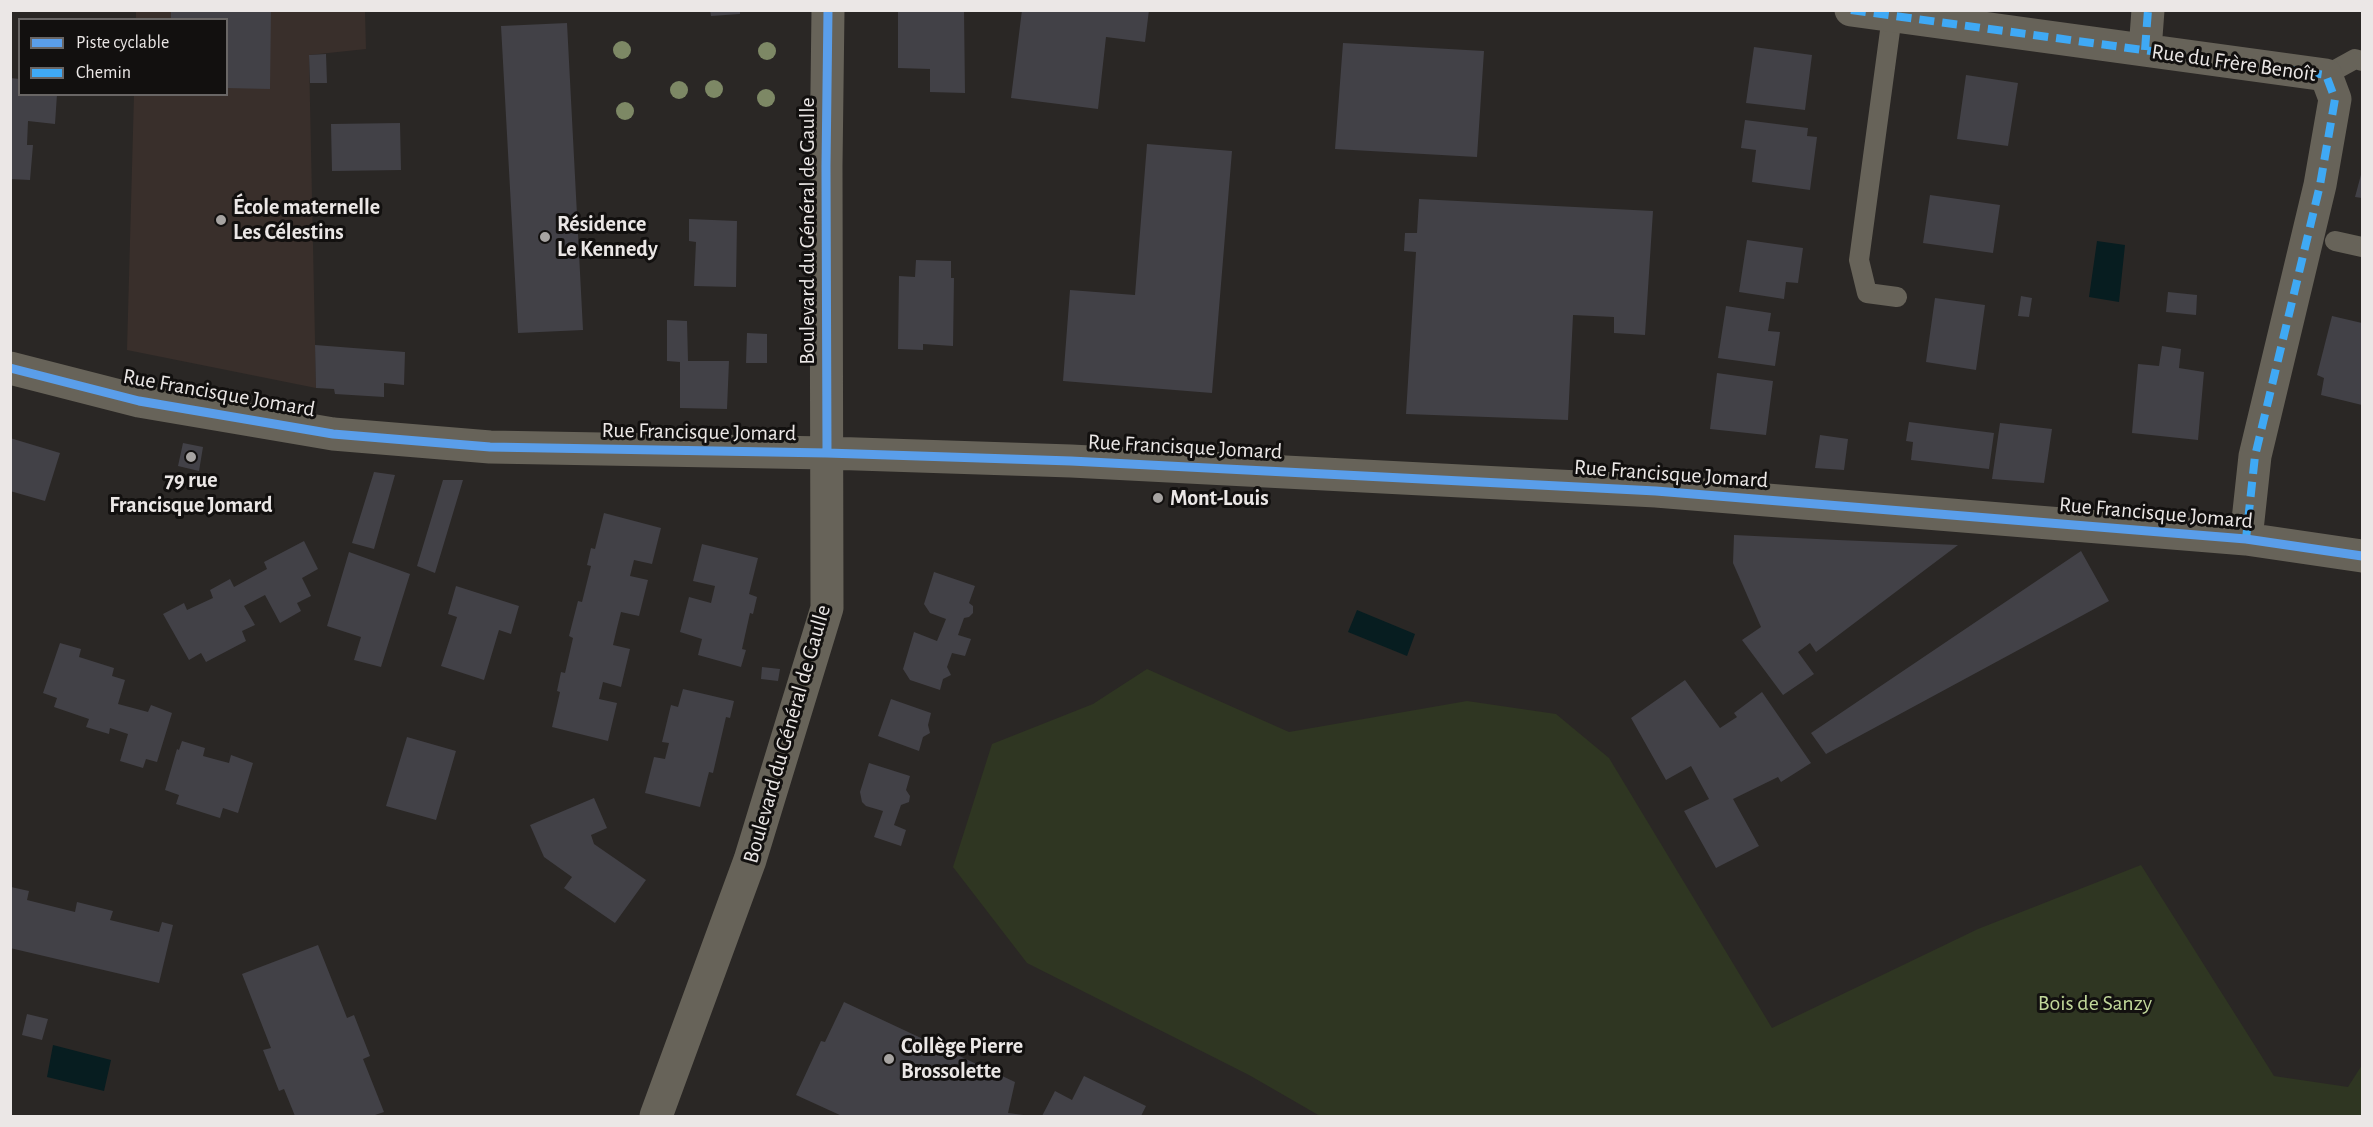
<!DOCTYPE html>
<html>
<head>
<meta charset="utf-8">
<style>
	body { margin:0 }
	#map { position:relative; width:2373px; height:1127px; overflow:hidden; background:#2a2725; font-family:"Alegreya Sans",sans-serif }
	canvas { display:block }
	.frame { position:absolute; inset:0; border:12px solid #ebe7e6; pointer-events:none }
	.legend { position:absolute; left:18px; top:18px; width:210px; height:78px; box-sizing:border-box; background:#12100f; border:2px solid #696665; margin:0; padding:8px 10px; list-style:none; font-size:18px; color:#ebe7e6 }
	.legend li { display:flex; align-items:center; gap:12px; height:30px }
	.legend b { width:30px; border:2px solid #696665 }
</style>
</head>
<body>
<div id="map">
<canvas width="2373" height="1127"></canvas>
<div class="frame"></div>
<ul class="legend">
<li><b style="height:8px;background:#5a9eea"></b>Piste cyclable</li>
<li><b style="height:8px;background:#3fa9f5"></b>Chemin</li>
</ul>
</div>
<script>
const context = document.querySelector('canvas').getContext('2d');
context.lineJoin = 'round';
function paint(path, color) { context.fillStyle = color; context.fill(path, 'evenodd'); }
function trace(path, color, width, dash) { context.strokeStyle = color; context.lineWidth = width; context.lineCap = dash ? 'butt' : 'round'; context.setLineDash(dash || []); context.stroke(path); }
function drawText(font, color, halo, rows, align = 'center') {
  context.font = font + ' "Alegreya Sans",sans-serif'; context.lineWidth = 6; context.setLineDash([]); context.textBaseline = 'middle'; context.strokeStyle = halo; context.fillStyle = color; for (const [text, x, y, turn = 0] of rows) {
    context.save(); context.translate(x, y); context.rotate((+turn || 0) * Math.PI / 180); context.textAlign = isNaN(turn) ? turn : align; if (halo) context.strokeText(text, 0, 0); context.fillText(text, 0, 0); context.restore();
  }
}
const built = new Path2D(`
	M 136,11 L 365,11 L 366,49 L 309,55 L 316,388 L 127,350 L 134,95 L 226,94 L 226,20 L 136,19 Z`);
const green = new Path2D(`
	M 1147,669 L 1289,732 L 1467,701 L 1556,714 L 1609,758 L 1772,1028 L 1978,929 L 2141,865 L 2274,1076 L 2348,1087 L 2362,1065 L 2362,1116 L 1320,1116 L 1249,1075 L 1027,963 L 953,867 L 992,744 L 1093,704 Z`);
const water = new Path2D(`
	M 2097,241 L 2125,245 L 2119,302 L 2089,297 Z
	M 1357,610 L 1415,634 L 1407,656 L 1348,632 Z
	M 53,1045 L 111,1060 L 104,1091 L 47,1077 Z`);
const building = new Path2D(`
	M 171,10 L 271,10 L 270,89 L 226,88 L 226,20 L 171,20 Z
	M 710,10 L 740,10 L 740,14 L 711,16 Z
	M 898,10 L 964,10 L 965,93 L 930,92 L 930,69 L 898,68 Z
	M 1022,10 L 1149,10 L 1145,42 L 1106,37 L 1098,109 L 1011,98 Z
	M 567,23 L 583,330 L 518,333 L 501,26 Z
	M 1343,43 L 1484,51 L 1477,157 L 1335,149 Z
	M 1754,47 L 1812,55 L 1805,110 L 1746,103 Z
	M 326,54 L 327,83 L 310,83 L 309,55 Z
	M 1966,75 L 2018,83 L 2008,146 L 1957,139 Z
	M 10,78 L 20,79 L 20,94 L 57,94 L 55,124 L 28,121 L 27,145 L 33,145 L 30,180 L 10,179 Z
	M 1745,120 L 1808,128 L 1807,136 L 1817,137 L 1810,190 L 1752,182 L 1756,150 L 1741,148 Z
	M 400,123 L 401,170 L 332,171 L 331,124 Z
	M 1147,144 L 1232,151 L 1212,393 L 1063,381 L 1070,290 L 1135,295 Z
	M 2362,171 L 2362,198 L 2355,197 Z
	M 1930,195 L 2000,205 L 1993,253 L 1923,243 Z
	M 1419,199 L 1653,211 L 1645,335 L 1614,333 L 1614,317 L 1573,315 L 1568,420 L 1406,414 L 1416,252 L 1404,251 L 1405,233 L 1417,233 Z
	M 689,219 L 737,221 L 736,287 L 694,286 L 696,242 L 689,241 Z
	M 1747,240 L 1803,248 L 1798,283 L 1786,282 L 1784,299 L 1739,292 Z
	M 916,260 L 951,261 L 951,278 L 954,278 L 953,346 L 923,344 L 923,350 L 898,349 L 899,276 L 915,277 Z
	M 2168,292 L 2197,295 L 2196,315 L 2166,312 Z
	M 2021,296 L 2032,298 L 2029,317 L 2018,316 Z
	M 1935,298 L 1985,305 L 1976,370 L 1926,362 Z
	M 1726,306 L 1771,313 L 1768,331 L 1780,332 L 1775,366 L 1718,358 Z
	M 2332,316 L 2362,323 L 2362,405 L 2321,395 L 2324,378 L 2317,375 Z
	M 667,320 L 687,321 L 688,361 L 729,361 L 727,409 L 680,408 L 680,362 L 667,361 Z
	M 747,333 L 767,334 L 767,363 L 746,363 Z
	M 315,345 L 405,352 L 404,385 L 384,383 L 384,397 L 335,394 L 334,389 L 316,388 Z
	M 2162,346 L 2181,349 L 2179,368 L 2204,372 L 2198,440 L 2132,433 L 2138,364 L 2159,366 Z
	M 1717,373 L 1773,381 L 1766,435 L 1710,429 Z
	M 1909,422 L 1994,433 L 1989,469 L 1911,460 L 1913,442 L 1906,441 Z
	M 2000,423 L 2052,429 L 2044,483 L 1992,479 Z
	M 1820,435 L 1848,439 L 1844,470 L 1815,468 Z
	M 10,438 L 60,453 L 45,501 L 10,491 Z
	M 183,443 L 203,447 L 199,471 L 178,466 Z
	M 374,472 L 395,475 L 374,549 L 352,543 Z
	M 443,480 L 463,480 L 435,573 L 417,566 Z
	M 604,513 L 661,528 L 652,564 L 634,560 L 630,576 L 648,580 L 639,616 L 621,612 L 617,628 L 613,645 L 630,649 L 621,687 L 603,682 L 599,699 L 617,703 L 608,741 L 552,727 L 560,692 L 557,691 L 561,672 L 565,673 L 573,638 L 569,636 L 578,601 L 582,602 L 591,566 L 587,565 L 591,548 L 595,549 Z
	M 1734,535 L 1838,540 L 1958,545 L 1816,652 L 1810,643 L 1798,652 L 1814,674 L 1783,695 L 1742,640 L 1761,627 L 1733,563 Z
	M 304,541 L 318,569 L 302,578 L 311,596 L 297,603 L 301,611 L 280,623 L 265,595 L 244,606 L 255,625 L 242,631 L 246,641 L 206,662 L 201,653 L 189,660 L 163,614 L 184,603 L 187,610 L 213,598 L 210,590 L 230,579 L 234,587 L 267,569 L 264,562 Z
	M 702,544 L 758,558 L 749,594 L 757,597 L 753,614 L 750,613 L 742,649 L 746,650 L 741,667 L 698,655 L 702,639 L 680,632 L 689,597 L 711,603 L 715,586 L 693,581 Z
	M 2081,551 L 2109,601 L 1826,754 L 1811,733 Z
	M 349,552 L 410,574 L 381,667 L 354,660 L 361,637 L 327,626 Z
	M 934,572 L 975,586 L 969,603 L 973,606 L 973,613 L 969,617 L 964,618 L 958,635 L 971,639 L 965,656 L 952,653 L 947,667 L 951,675 L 943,679 L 940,690 L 910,680 L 903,669 L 914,632 L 937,641 L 946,619 L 930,613 L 924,604 Z
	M 456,586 L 519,606 L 511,634 L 499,630 L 484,680 L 441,666 L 457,617 L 448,614 Z
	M 60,643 L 81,649 L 79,657 L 114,668 L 112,676 L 125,680 L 118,704 L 148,712 L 151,705 L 172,713 L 157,762 L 146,759 L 143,768 L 120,761 L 128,734 L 110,728 L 109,734 L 86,727 L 89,719 L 54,707 L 57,698 L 43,693 Z
	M 762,667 L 780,669 L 778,681 L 761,679 Z
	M 1685,680 L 1720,728 L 1737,717 L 1734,713 L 1762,692 L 1811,763 L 1781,782 L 1778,777 L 1733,799 L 1759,846 L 1716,868 L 1684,811 L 1709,799 L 1691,766 L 1666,780 L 1631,718 Z
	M 683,689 L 734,701 L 730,718 L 726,717 L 713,773 L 709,772 L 700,807 L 645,793 L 654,757 L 665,759 L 669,743 L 662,742 L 671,705 L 678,707 Z
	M 891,699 L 931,713 L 928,725 L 930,733 L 923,737 L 919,751 L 878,736 Z
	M 407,737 L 456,751 L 436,820 L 386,806 Z
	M 182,741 L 205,748 L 203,756 L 214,759 L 229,763 L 231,755 L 253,763 L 238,813 L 223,808 L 220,818 L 176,804 L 179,795 L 165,790 L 177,749 L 179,750 Z
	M 869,763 L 910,776 L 906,790 L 910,796 L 909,802 L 901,805 L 894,825 L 906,830 L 901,846 L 874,837 L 883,811 L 866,806 L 862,802 L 860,792 Z
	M 594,798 L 607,828 L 591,835 L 594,844 L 646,880 L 615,923 L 564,888 L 572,877 L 544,857 L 530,825 Z
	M 11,887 L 29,891 L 27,900 L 75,912 L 77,902 L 113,911 L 110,920 L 159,932 L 162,922 L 173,925 L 159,983 L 10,948 Z
	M 318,945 L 347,1018 L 354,1015 L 370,1056 L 363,1059 L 384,1112 L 372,1116 L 295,1116 L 284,1089 L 279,1091 L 263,1050 L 271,1048 L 242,974 Z
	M 844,1002 L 1015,1082 L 1008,1113 L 1031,1116 L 842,1116 L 796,1095 L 821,1041 L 825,1042 Z
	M 27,1014 L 48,1019 L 42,1040 L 22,1035 Z
	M 1084,1076 L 1146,1106 L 1141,1116 L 1042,1116 L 1055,1091 L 1072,1100 Z`);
const lane = new Path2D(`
	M 1892,16 L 1859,260 L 1867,293 L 1897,297
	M 2326,75 L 2355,59 L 2362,61
	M 2335,241 L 2362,247`);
const street = new Path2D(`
	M 1851,10 L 2326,75 L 2335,99 L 2320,185 L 2255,456 L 2246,539
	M 2145,50 L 2148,10
	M 10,368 L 139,401 L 333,434 L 490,447 L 827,453 L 1071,461 L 1656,491 L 2246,539 L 2362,556
	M 656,1116 L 750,860 L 827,608 L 826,166 L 828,10`);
const quiet = new Path2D(`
	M 1851,10 L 2326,75 L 2335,99 L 2320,185 L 2255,456 L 2246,539
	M 2145,50 L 2148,10`);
const cycleway = new Path2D(`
	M 10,368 L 139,401 L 333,434 L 490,447 L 827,453 L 1071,461 L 1656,491 L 2246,539 L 2362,556
	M 827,453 L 826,166 L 828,10`);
const trees = [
	[622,50],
	[767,51],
	[714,89],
	[679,90],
	[766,98],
	[625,111]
];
const markers = [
	[221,220,6,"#a7a4a2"],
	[545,237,6,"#a7a4a2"],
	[191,457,6,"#a7a4a2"],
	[1158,498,6,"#a7a4a2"],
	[889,1059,6,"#a7a4a2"]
];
const streetNames = [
	["Rue du Frère Benoît",2234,63,8],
	["Boulevard du Général de Gaulle",807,231,-90],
	["Rue Francisque Jomard",219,393,10],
	["Rue Francisque Jomard",699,432,1],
	["Rue Francisque Jomard",1185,447,3],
	["Rue Francisque Jomard",1671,474,4],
	["Rue Francisque Jomard",2156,513,5],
	["Boulevard du Général de Gaulle",787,734,-74]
];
const poiNames = [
	["École maternelle",233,207],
	["Les Célestins",233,232],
	["Résidence",557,224],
	["Le Kennedy",557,249],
	["79 rue",191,480,"center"],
	["Francisque Jomard",191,505,"center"],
	["Mont-Louis",1170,498],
	["Collège Pierre",901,1046],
	["Brossolette",901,1071]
];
const parkNames = [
	["Bois de Sanzy",2095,1003]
];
paint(built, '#392f2b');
paint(green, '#2f3622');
paint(water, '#071d20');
paint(building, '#424147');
trace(lane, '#676359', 20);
trace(street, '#676359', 33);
trace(quiet, '#3fa9f5', 8, [15, 8]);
trace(cycleway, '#5a9eea', 9);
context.fillStyle = '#7d8865';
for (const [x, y] of trees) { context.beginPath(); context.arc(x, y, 9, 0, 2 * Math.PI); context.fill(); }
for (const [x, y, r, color] of markers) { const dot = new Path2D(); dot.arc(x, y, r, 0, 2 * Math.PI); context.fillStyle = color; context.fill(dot); trace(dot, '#12100f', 2); }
drawText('22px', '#ebe7e6', '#12100f', streetNames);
drawText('bold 22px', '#ebe7e6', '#12100f', poiNames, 'left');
drawText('22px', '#c1d79a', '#12100f', parkNames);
</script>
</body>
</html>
